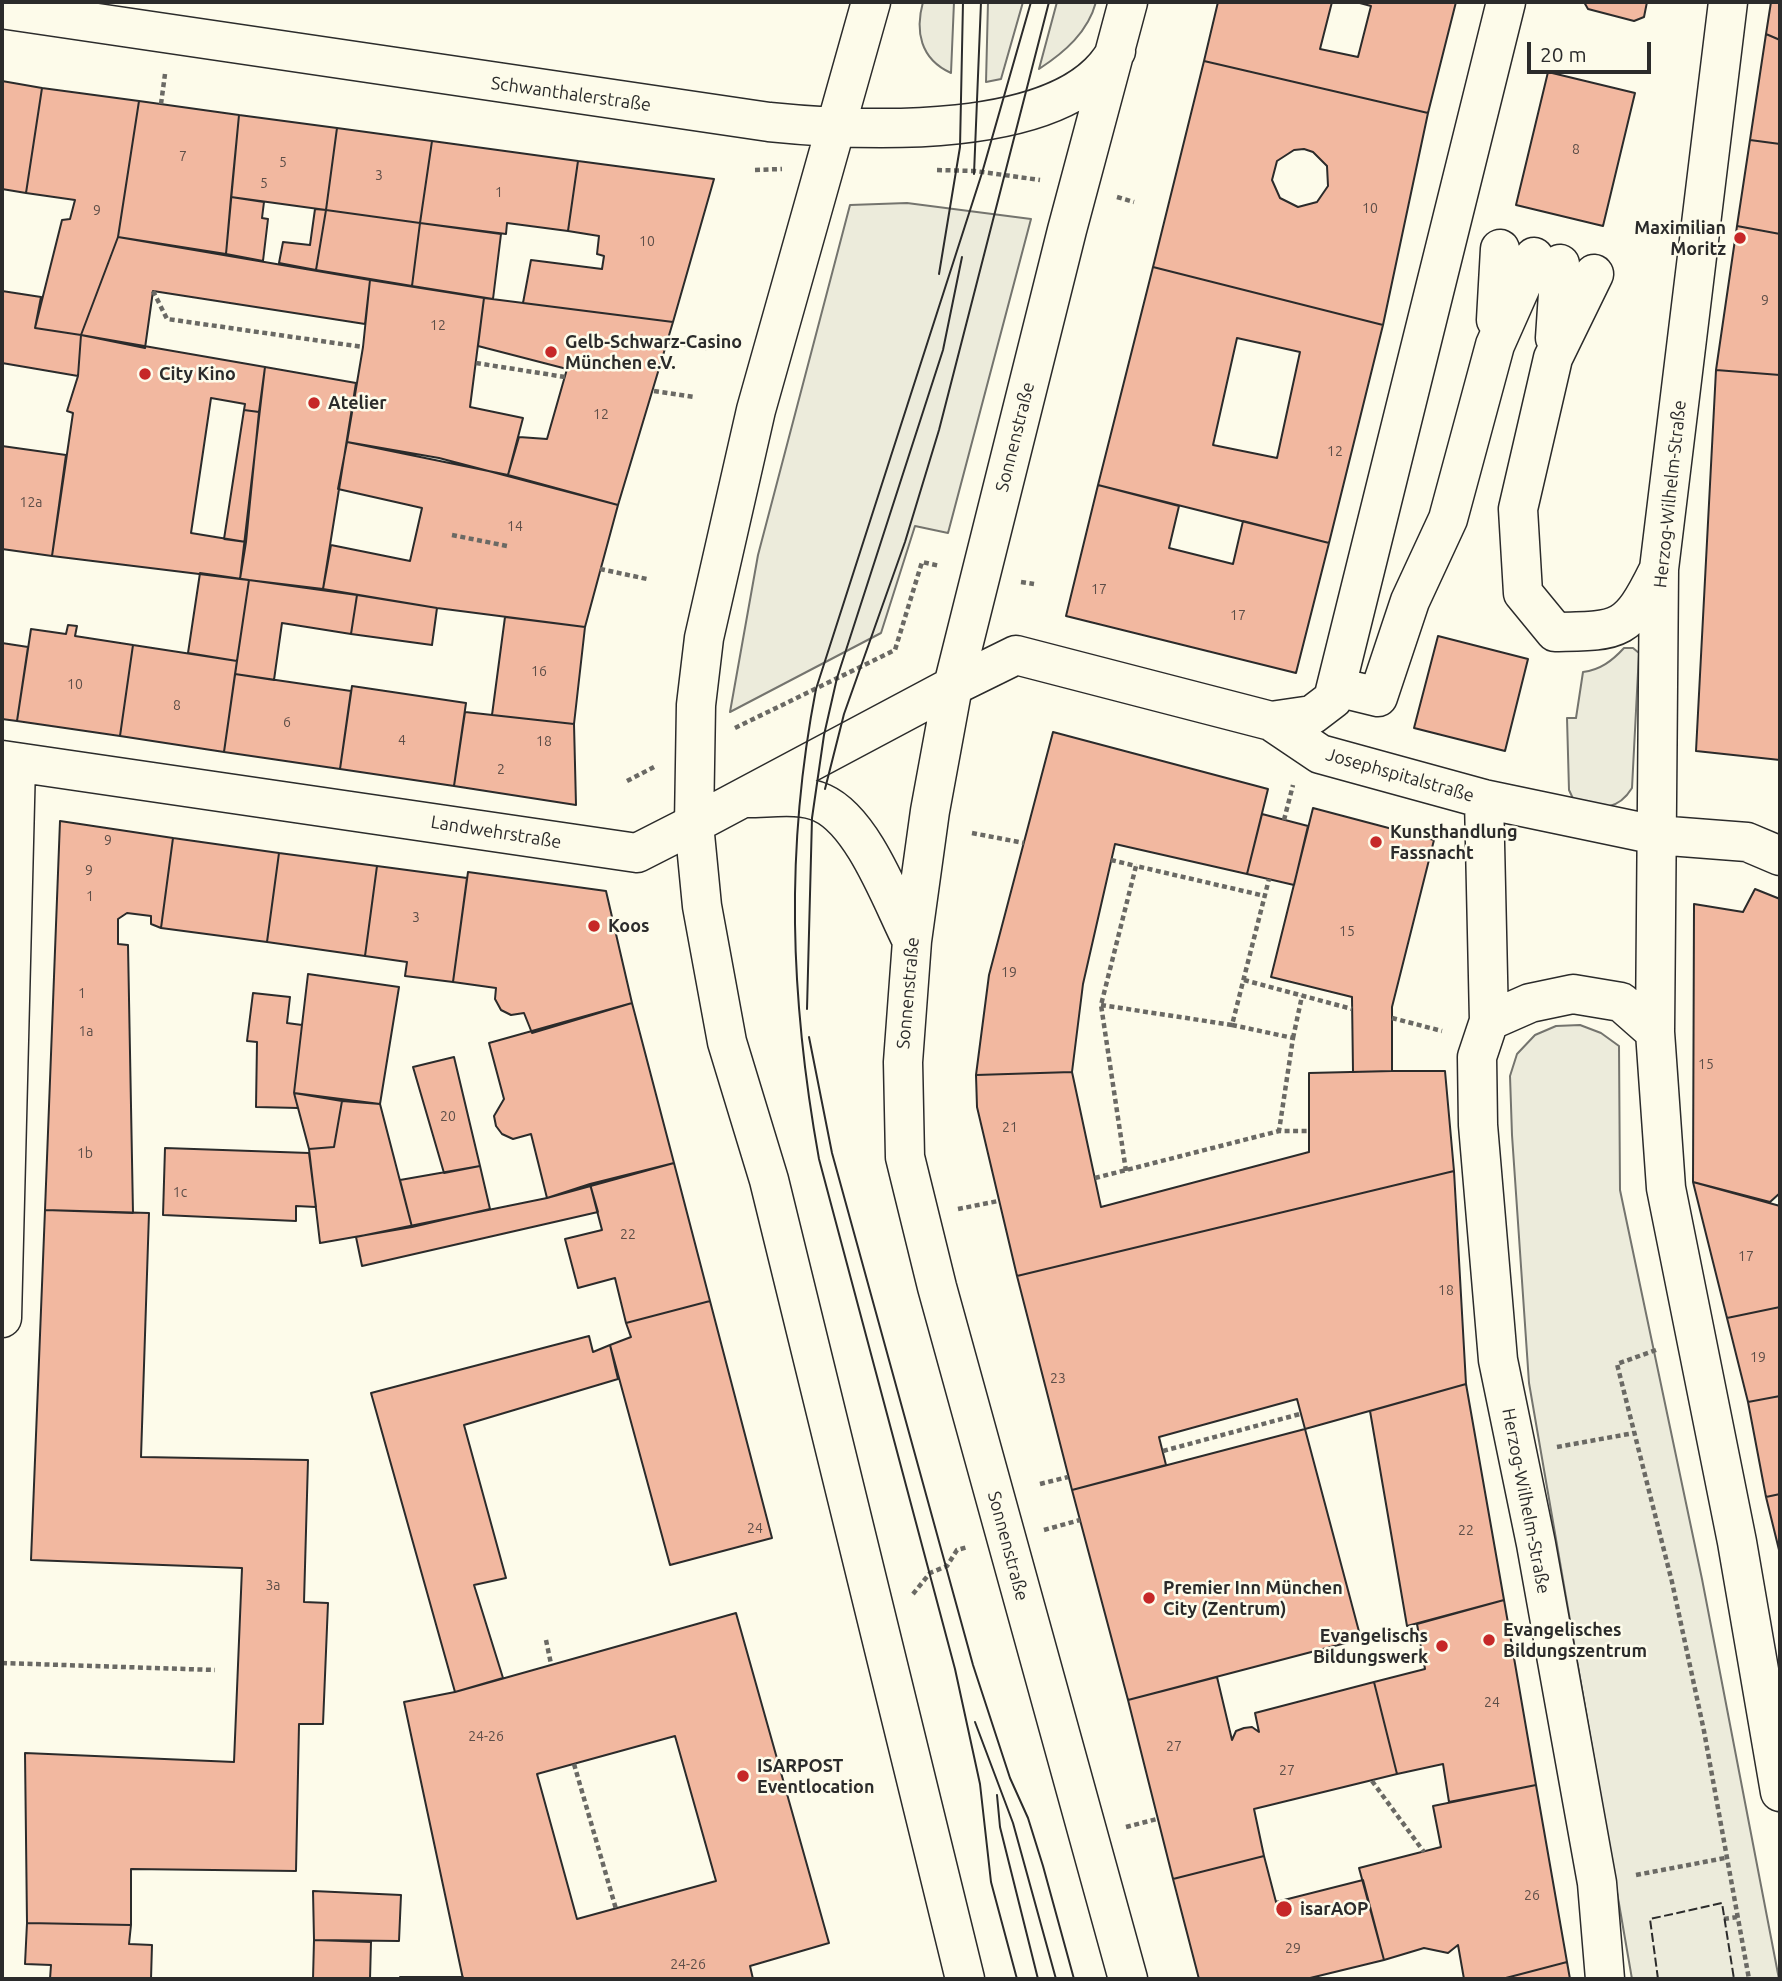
<!DOCTYPE html>
<html>
<head>
<meta charset="utf-8">
<style>
	body { margin:0 }
	#map { position:relative; width:1782px; height:1981px; overflow:hidden; background:#fdfbea; font-family:Ubuntu,sans-serif }
	canvas { display:block }
	.frame { position:absolute; inset:0; border:4px solid #2b2b2b; pointer-events:none }
	.scale { position:absolute; left:1527px; top:42px; width:124px; height:32px; box-sizing:border-box; border:4px solid #2b2b2b; border-top:0; padding-left:9px; font-size:21px; line-height:24px; white-space:nowrap; color:#2b2b2b; -webkit-text-stroke:5px #fdfbea; paint-order:stroke }
</style>
</head>
<body>
<div id="map">
<canvas width="1782" height="1981"></canvas>
<div class="frame"></div>
<div class="scale">20 m</div>
</div>
<script>
const context = document.querySelector('canvas').getContext('2d');
context.lineJoin = 'round';
function paint(path, color) { context.fillStyle = color; context.fill(path, 'evenodd'); }
function trace(path, color, width, dash) { context.strokeStyle = color; context.lineWidth = width; context.lineCap = dash ? 'butt' : 'round'; context.setLineDash(dash || []); context.stroke(path); }
function drawText(font, color, halo, rows, align = 'center') {
  context.font = font + ' Ubuntu,sans-serif'; context.lineWidth = 5; context.setLineDash([]); context.textBaseline = 'middle'; context.strokeStyle = halo; context.fillStyle = color; for (const [text, x, y, turn = 0] of rows) {
    context.save(); context.translate(x, y); context.rotate((+turn || 0) * Math.PI / 180); context.textAlign = isNaN(turn) ? turn : align; if (halo) context.strokeText(text, 0, 0); context.fillText(text, 0, 0); context.restore();
  }
}
const green = new Path2D(`
	M 923,2 L 954,2 L 951,73 C 920,59 915,31 923,2 Z
	M 988,2 L 1023,2 L 1001,79 L 986,82 Z
	M 1057,2 L 1096,2 C 1088,32 1065,52 1039,69 Z
	M 907,203 L 1031,219 L 948,533 L 915,526 L 881,633 L 730,712 L 758,555 L 850,205 Z
	M 1624,648 L 1633,648 L 1639,653 L 1632,788 C 1618,811 1600,809 1576,805 L 1569,790 L 1567,718 L 1576,718 L 1583,672 C 1600,670 1612,661 1624,648 Z
	M 1580,1025 L 1601,1033 L 1619,1046 L 1620,1190 L 1702,1579 L 1779,1979 L 1632,1979 L 1529,1383 L 1512,1135 L 1510,1076 L 1517,1054 L 1535,1035 L 1556,1026 Z`);
const building = new Path2D(`
	M 1218,2 L 1332,2 L 1320,49 L 1358,57 L 1371,6 L 1356,2 L 1456,2 L 1428,113 L 1204,61 Z
	M 1584,2 L 1647,2 L 1644,17 L 1634,21 L 1588,9 Z
	M 1771,2 L 1780,2 L 1780,40 L 1766,34 Z
	M 1766,34 L 1780,40 L 1780,144 L 1750,140 Z
	M 1204,61 L 1428,113 L 1383,325 L 1153,267 ZM 1304,149 L 1313,152 L 1327,166 L 1328,186 L 1317,202 L 1298,207 L 1280,198 L 1272,180 L 1277,161 L 1294,150 Z
	M 1548,72 L 1635,93 L 1603,226 L 1516,205 Z
	M 2,81 L 42,88 L 26,193 L 2,189 Z
	M 42,88 L 139,101 L 118,237 L 81,335 L 35,328 L 62,220 L 70,219 L 75,200 L 26,193 Z
	M 139,101 L 239,115 L 226,254 L 118,237 Z
	M 239,115 L 337,128 L 326,210 L 231,197 Z
	M 337,128 L 432,141 L 420,223 L 326,210 Z
	M 1750,140 L 1780,144 L 1780,234 L 1737,226 Z
	M 432,141 L 578,161 L 568,231 L 507,223 L 506,234 L 420,223 Z
	M 578,161 L 714,179 L 673,322 L 523,303 L 531,260 L 602,269 L 604,256 L 597,254 L 599,236 L 568,231 Z
	M 231,197 L 264,202 L 262,218 L 268,219 L 263,261 L 226,254 Z
	M 315,209 L 326,210 L 316,270 L 279,263 L 283,242 L 310,245 Z
	M 326,210 L 420,223 L 412,286 L 316,270 Z
	M 420,223 L 501,234 L 493,299 L 412,286 Z
	M 1737,226 L 1780,234 L 1780,375 L 1716,370 Z
	M 118,237 L 370,280 L 365,324 L 153,291 L 145,348 L 81,335 Z
	M 1153,267 L 1383,325 L 1329,543 L 1098,485 ZM 1237,338 L 1300,352 L 1277,458 L 1213,445 Z
	M 370,280 L 484,298 L 470,407 L 523,418 L 508,475 L 347,442 L 363,347 Z
	M 2,291 L 41,297 L 35,328 L 81,335 L 78,376 L 2,363 Z
	M 484,298 L 673,322 L 618,505 L 508,475 L 519,437 L 547,439 L 567,369 L 478,346 Z
	M 81,335 L 265,367 L 259,412 L 244,410 L 245,404 L 211,398 L 191,533 L 246,542 L 240,579 L 52,556 L 73,413 L 67,411 L 78,376 Z
	M 265,367 L 356,383 L 323,589 L 240,579 Z
	M 1716,370 L 1780,375 L 1780,760 L 1696,751 Z
	M 244,410 L 259,412 L 246,542 L 224,539 Z
	M 347,442 L 439,458 L 618,505 L 585,627 L 437,608 L 323,589 L 331,545 L 410,561 L 422,508 L 338,489 Z
	M 2,446 L 66,455 L 52,556 L 2,549 Z
	M 1098,485 L 1179,506 L 1169,548 L 1233,564 L 1243,521 L 1329,543 L 1296,673 L 1066,616 Z
	M 200,573 L 249,580 L 237,661 L 188,653 Z
	M 249,580 L 357,595 L 351,634 L 282,623 L 274,680 L 235,674 Z
	M 357,595 L 437,608 L 432,645 L 351,634 Z
	M 505,617 L 585,627 L 574,724 L 492,715 Z
	M 68,625 L 77,626 L 75,636 L 133,645 L 120,736 L 17,721 L 31,629 L 66,634 Z
	M 1438,636 L 1528,659 L 1505,751 L 1414,728 Z
	M 2,643 L 28,647 L 17,721 L 2,719 Z
	M 133,645 L 237,661 L 224,752 L 120,736 Z
	M 235,674 L 351,691 L 340,769 L 224,752 Z
	M 352,686 L 466,703 L 454,786 L 340,769 Z
	M 465,712 L 574,724 L 576,805 L 454,786 Z
	M 1053,732 L 1268,789 L 1247,874 L 1115,844 L 1083,984 L 1072,1072 L 976,1075 L 989,975 Z
	M 1313,808 L 1434,840 L 1392,1007 L 1392,1071 L 1353,1072 L 1352,997 L 1271,977 Z
	M 1262,814 L 1308,826 L 1294,885 L 1247,874 Z
	M 60,821 L 173,838 L 161,928 L 151,924 L 151,916 L 127,913 L 118,919 L 118,944 L 128,945 L 133,1213 L 45,1210 Z
	M 173,838 L 279,853 L 267,942 L 161,928 Z
	M 279,853 L 377,866 L 365,956 L 267,942 Z
	M 377,866 L 467,878 L 453,982 L 405,976 L 407,962 L 365,956 Z
	M 468,872 L 606,891 L 632,1003 L 532,1033 L 524,1013 L 511,1015 L 501,1010 L 495,999 L 496,988 L 453,982 Z
	M 1755,889 L 1780,899 L 1780,1193 L 1770,1202 L 1693,1182 L 1694,904 L 1743,912 Z
	M 308,974 L 399,987 L 380,1104 L 294,1093 Z
	M 253,993 L 290,997 L 287,1023 L 302,1025 L 294,1093 L 298,1108 L 256,1107 L 257,1042 L 247,1041 Z
	M 632,1003 L 674,1163 L 547,1198 L 531,1134 L 513,1139 L 502,1134 L 496,1126 L 494,1116 L 504,1099 L 489,1043 Z
	M 454,1057 L 480,1166 L 444,1173 L 413,1067 Z
	M 1392,1071 L 1445,1071 L 1454,1171 L 1017,1276 L 977,1107 L 976,1075 L 1072,1072 L 1101,1207 L 1309,1152 L 1309,1073 Z
	M 294,1093 L 342,1101 L 334,1147 L 309,1149 Z
	M 342,1101 L 380,1104 L 412,1227 L 320,1243 L 309,1149 L 334,1147 Z
	M 165,1148 L 309,1153 L 316,1207 L 296,1206 L 296,1221 L 163,1215 Z
	M 674,1163 L 710,1301 L 626,1323 L 615,1278 L 578,1288 L 565,1239 L 602,1230 L 590,1184 Z
	M 480,1166 L 490,1209 L 412,1227 L 400,1180 Z
	M 1454,1171 L 1466,1384 L 1305,1429 L 1297,1399 L 1159,1437 L 1166,1465 L 1072,1490 L 1017,1276 Z
	M 1693,1182 L 1780,1206 L 1780,1307 L 1727,1318 Z
	M 590,1184 L 598,1212 L 362,1266 L 356,1237 L 547,1198 Z
	M 45,1210 L 149,1213 L 141,1457 L 308,1460 L 304,1602 L 328,1603 L 323,1724 L 299,1724 L 296,1871 L 131,1869 L 131,1925 L 27,1923 L 25,1753 L 234,1762 L 242,1568 L 31,1560 Z
	M 710,1301 L 772,1538 L 670,1565 L 610,1345 L 631,1337 L 626,1323 Z
	M 1780,1307 L 1780,1396 L 1748,1402 L 1727,1318 Z
	M 589,1336 L 593,1352 L 610,1345 L 618,1379 L 464,1425 L 506,1578 L 474,1585 L 503,1678 L 455,1692 L 371,1393 Z
	M 1466,1384 L 1504,1600 L 1407,1626 L 1370,1411 Z
	M 1780,1396 L 1780,1494 L 1766,1497 L 1748,1402 Z
	M 1305,1429 L 1361,1639 L 1128,1700 L 1072,1490 Z
	M 1780,1494 L 1780,1554 L 1766,1497 Z
	M 1504,1600 L 1536,1785 L 1449,1802 L 1443,1764 L 1397,1774 L 1374,1682 L 1425,1669 L 1417,1624 Z
	M 736,1613 L 829,1943 L 750,1966 L 753,1979 L 463,1979 L 404,1702 L 455,1692 ZM 675,1736 L 716,1881 L 577,1919 L 537,1774 Z
	M 1217,1677 L 1232,1740 L 1236,1731 L 1244,1728 L 1252,1727 L 1259,1732 L 1255,1713 L 1374,1682 L 1397,1774 L 1254,1809 L 1264,1856 L 1173,1879 L 1128,1700 Z
	M 1536,1785 L 1567,1962 L 1502,1979 L 1464,1979 L 1458,1945 L 1448,1953 L 1424,1948 L 1384,1960 L 1359,1868 L 1441,1847 L 1433,1806 Z
	M 1264,1856 L 1276,1902 L 1363,1880 L 1384,1960 L 1306,1979 L 1199,1979 L 1173,1879 Z
	M 313,1891 L 401,1895 L 399,1941 L 314,1940 Z
	M 27,1923 L 131,1925 L 129,1944 L 152,1945 L 151,1979 L 50,1979 L 51,1965 L 25,1964 Z
	M 314,1940 L 371,1942 L 370,1979 L 313,1979 Z
	M 1567,1962 L 1570,1979 L 1502,1979 Z
	M 400,1977 L 463,1977 L 463,1979 L 400,1979 Z`);
const path = new Path2D(`
	M 161,104 L 165,74
	M 755,170 L 782,169
	M 937,170 L 975,171 L 1040,180
	M 1117,197 L 1134,202
	M 153,291 L 167,319 L 363,347
	M 668,342 L 707,348
	M 476,363 L 565,377
	M 654,391 L 694,397
	M 452,535 L 507,546
	M 600,569 L 647,579
	M 1021,582 L 1034,584
	M 735,728 L 895,650 L 922,562 L 940,566
	M 627,781 L 654,767
	M 1284,820 L 1293,785
	M 972,833 L 1024,843
	M 1111,860 L 1136,866
	M 1244,980 L 1352,1009
	M 1101,1005 L 1232,1025 L 1269,879
	M 1392,1018 L 1442,1031
	M 1232,1025 L 1293,1038 L 1279,1131
	M 1293,1038 L 1302,996
	M 1126,1171 L 1101,1005 L 1136,866 L 1265,896
	M 1095,1178 L 1279,1131 L 1309,1131
	M 958,1209 L 998,1201
	M 1656,1350 L 1617,1364 L 1672,1582 L 1704,1731 L 1749,1979
	M 1557,1447 L 1634,1433
	M 1163,1451 L 1300,1414
	M 1040,1484 L 1068,1477
	M 1044,1530 L 1080,1520
	M 913,1594 L 930,1573 L 947,1566 L 957,1550 L 968,1547
	M 546,1640 L 551,1664
	M 2,1663 L 215,1670
	M 574,1764 L 616,1909
	M 1372,1781 L 1424,1852
	M 1126,1827 L 1157,1819
	M 1636,1875 L 1725,1858
	M 1724,1919 L 1737,1917`);
const minor = new Path2D(`
	M 1728,2 L 1659,569 L 1655,1032 L 1666,1188 L 1737,1542 L 1780,1792
	M 1594,274 L 1553,358 L 1518,509 L 1523,593 L 1555,632 C 1620,631 1628,632 1658,571
	M 1496,320 L 1500,249
	M 1555,338 L 1560,264
	M 953,686 L 1016,655 L 1271,721 L 1320,754 L 1484,799 L 1656,835 L 1747,842 L 1780,856
	M 1337,687 L 1378,697 L 1410,601 L 1448,519 L 1495,345 L 1534,257
	M 1271,721 L 1312,715 L 1333,699 L 1506,2
	M 2,760 L 637,853 L 694,824
	M 1484,799 L 1489,1021 L 1477,1057 L 1478,1125 L 1498,1360 L 1536,1544 L 1597,1883 L 1605,1979
	M 1489,1021 L 1530,1003 L 1573,994 L 1621,1002 L 1655,1032
	M 2,1318 L 16,763`);
const major = new Path2D(`
	M 871,2 L 756,410 L 704,638 L 696,705 L 694,824 L 702,906 L 727,1042 L 769,1180 L 965,1979
	M 2,9 L 769,122 C 858,131 1066,143 1116,51
	M 748,798 C 771,798 801,793 822,803 C 864,822 892,902 912,941
	M 694,824 L 953,686
	M 1128,1979 L 937,1287 L 905,1157 L 903,1062 L 912,941 L 930,811 L 953,686 L 1067,230 L 1128,2`);
const tram = new Path2D(`
	M 974,174 L 981,2
	M 939,274 L 960,147 L 963,2
	M 825,789 L 844,714 L 905,542 L 939,430 L 1049,2
	M 807,1009 L 812,818 L 824,735 L 837,678 L 943,350 L 962,257
	M 809,1037 L 832,1153 L 973,1665 L 1010,1778 L 1028,1818 L 1043,1866 L 1074,1979
	M 975,1722 L 1013,1823 L 1056,1979
	M 997,1795 L 1000,1827 L 1038,1979
	M 1017,1979 L 991,1882 L 980,1784 L 955,1669 L 819,1159 C 790,998 785,849 816,689 L 982,173 L 1031,2`);
const fence = new Path2D(`
	M 1658,1979 L 1650,1919 L 1722,1903 L 1734,1979`);
const markers = [
	[1740,238,7,"#c62828"],
	[551,352,7,"#c62828"],
	[145,374,7,"#c62828"],
	[314,403,7,"#c62828"],
	[1376,842,7,"#c62828"],
	[594,926,7,"#c62828"],
	[1149,1598,7,"#c62828"],
	[1489,1640,7,"#c62828"],
	[1442,1646,7,"#c62828"],
	[743,1776,7,"#c62828"],
	[1284,1909,9,"#c62828"]
];
const numberNames = [
	["8",1576,149],
	["7",183,156],
	["5",283,162],
	["3",379,175],
	["5",264,183],
	["1",499,192],
	["10",1370,208],
	["9",97,210],
	["10",647,241],
	["9",1765,300],
	["12",438,325],
	["12",601,414],
	["12",1335,451],
	["12a",31,502],
	["14",515,526],
	["17",1099,589],
	["17",1238,615],
	["16",539,671],
	["10",75,684],
	["8",177,705],
	["6",287,722],
	["4",402,740],
	["18",544,741],
	["2",501,769],
	["9",108,840],
	["9",89,870],
	["1",90,896],
	["3",416,917],
	["15",1347,931],
	["19",1009,972],
	["1",82,993],
	["1a",86,1031],
	["15",1706,1064],
	["20",448,1116],
	["21",1010,1127],
	["1b",85,1153],
	["1c",180,1192],
	["22",628,1234],
	["17",1746,1256],
	["18",1446,1290],
	["19",1758,1357],
	["23",1058,1378],
	["24",755,1528],
	["22",1466,1530],
	["3a",273,1585],
	["24",1492,1702],
	["24-26",486,1736],
	["27",1174,1746],
	["27",1287,1770],
	["26",1532,1895],
	["29",1293,1948],
	["24-26",688,1964]
];
const streetNames = [
	["Schwanthalerstraße",571,94,8],
	["Sonnenstraße",1015,437,-76],
	["Herzog-Wilhelm-Straße",1670,494,-84],
	["Josephspitalstraße",1400,775,16],
	["Landwehrstraße",496,832,9],
	["Sonnenstraße",908,993,-85],
	["Herzog-Wilhelm-Straße",1526,1501,79],
	["Sonnenstraße",1008,1546,75]
];
const poiNames = [
	["Maximilian",1726,228,"right"],
	["Moritz",1726,249,"right"],
	["Gelb-Schwarz-Casino",565,342],
	["München e.V.",565,363],
	["City Kino",159,374],
	["Atelier",328,403],
	["Kunsthandlung",1390,832],
	["Fassnacht",1390,853],
	["Koos",608,926],
	["Premier Inn München",1163,1588],
	["City (Zentrum)",1163,1609],
	["Evangelisches",1503,1630],
	["Bildungszentrum",1503,1651],
	["Evangelischs",1428,1636,"right"],
	["Bildungswerk",1428,1657,"right"],
	["ISARPOST",757,1766],
	["Eventlocation",757,1787],
	["isarAOP",1300,1909]
];
paint(green, '#ecebdb');
trace(green, '#74746e', 2);
paint(building, '#f2b8a0');
trace(building, '#2b2b2b', 2);
trace(minor, '#2b2b2b', 41);
trace(major, '#2b2b2b', 41);
trace(path, '#6a6964', 4.5, [5, 3.5]);
trace(minor, '#fdfbea', 38);
trace(major, '#fdfbea', 38);
trace(tram, '#2b2b2b', 2);
trace(fence, '#2b2b2b', 2, [9, 3.5]);
for (const [x, y, r, color] of markers) { const dot = new Path2D(); dot.arc(x, y, r, 0, 2 * Math.PI); context.fillStyle = color; context.fill(dot); trace(dot, '#fdfbea', 2.5); }
drawText('14px', '#5d4e48', null, numberNames);
drawText('18px', '#2b2b2b', '#fdfbea', streetNames);
drawText('bold 18px', '#2b2b2b', '#fdfbea', poiNames, 'left');
</script>
</body>
</html>
